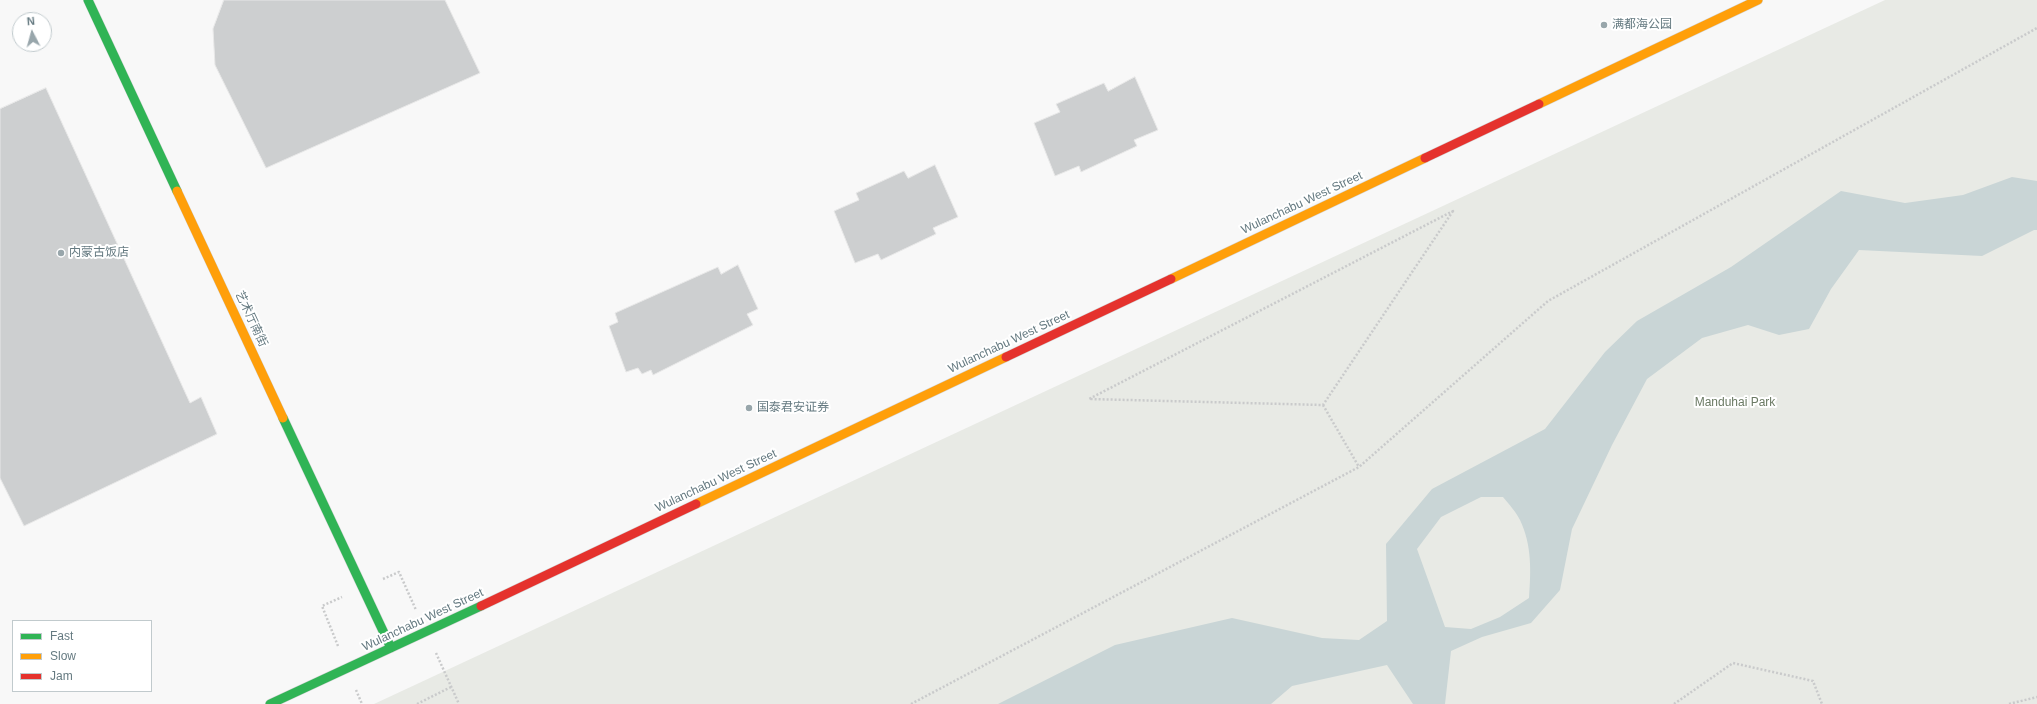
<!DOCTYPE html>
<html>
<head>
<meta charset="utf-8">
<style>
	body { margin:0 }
	#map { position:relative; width:2037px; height:704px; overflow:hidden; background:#f8f8f8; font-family:Arial,sans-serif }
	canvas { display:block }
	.legend { position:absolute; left:12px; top:620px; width:140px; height:72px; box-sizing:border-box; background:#fff; border:1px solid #c1cacd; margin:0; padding:5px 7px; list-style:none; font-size:12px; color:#657a81 }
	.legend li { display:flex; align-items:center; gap:8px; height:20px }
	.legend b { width:20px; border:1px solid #c1cacd }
	.north { position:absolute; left:12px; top:12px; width:40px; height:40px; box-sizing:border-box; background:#fff; border:1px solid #c1cacd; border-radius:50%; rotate:354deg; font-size:11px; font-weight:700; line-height:16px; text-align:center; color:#657a81 }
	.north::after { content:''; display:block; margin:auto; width:14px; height:18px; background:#98a6ab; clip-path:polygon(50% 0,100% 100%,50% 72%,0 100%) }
</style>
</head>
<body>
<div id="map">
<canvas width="2037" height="704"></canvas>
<ul class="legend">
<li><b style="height:5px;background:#30b455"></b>Fast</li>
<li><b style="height:5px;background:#ff9f0a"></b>Slow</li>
<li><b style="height:5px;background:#e5322d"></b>Jam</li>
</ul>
<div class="north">N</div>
</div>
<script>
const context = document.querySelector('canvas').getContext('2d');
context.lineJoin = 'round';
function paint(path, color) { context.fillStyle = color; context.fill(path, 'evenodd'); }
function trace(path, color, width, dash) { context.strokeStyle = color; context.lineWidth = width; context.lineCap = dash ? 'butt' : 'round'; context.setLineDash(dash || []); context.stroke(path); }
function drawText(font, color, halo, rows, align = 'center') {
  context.font = font + ' Arial,"Noto Sans SC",sans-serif'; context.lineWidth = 4; context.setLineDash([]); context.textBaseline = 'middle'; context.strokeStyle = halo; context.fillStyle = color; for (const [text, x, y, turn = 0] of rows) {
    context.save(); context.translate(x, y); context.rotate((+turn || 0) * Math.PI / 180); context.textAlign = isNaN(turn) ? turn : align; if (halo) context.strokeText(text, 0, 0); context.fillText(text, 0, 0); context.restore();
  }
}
const green = new Path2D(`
	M 1885,0 L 2037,0 L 2037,704 L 374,704 Z`);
const water = new Path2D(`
	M 2012,177 L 2037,181 L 2037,230 L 2034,230 L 1982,256 L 1859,250 L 1831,289 L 1809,329 L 1779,335 L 1748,325 L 1702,338 L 1647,379 L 1612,445 L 1572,529 L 1560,590 L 1531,623 L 1482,637 L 1451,651 L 1445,704 L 1413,704 L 1387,665 L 1292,686 L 1271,704 L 998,704 L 1115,645 L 1232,618 L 1322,638 L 1359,640 L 1387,621 L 1386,544 L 1432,489 L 1545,429 L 1605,352 L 1637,321 L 1731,267 L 1841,191 L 1905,203 L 1963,195 ZM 1481,497 L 1503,497 C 1509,504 1516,512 1520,520 C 1532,545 1531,571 1529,598 L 1500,617 L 1471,629 L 1445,627 L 1417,549 L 1441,517 Z`);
const building = new Path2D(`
	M 224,0 L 445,0 L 480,73 L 266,168 L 215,65 L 213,29 Z
	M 1135,77 L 1158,130 L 1134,140 L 1137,146 L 1081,172 L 1079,166 L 1055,176 L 1034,123 L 1060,112 L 1056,104 L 1104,83 L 1108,91 Z
	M 46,88 L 190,403 L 201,397 L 217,434 L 24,526 L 0,478 L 0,109 Z
	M 935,165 L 958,217 L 933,228 L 936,234 L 881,260 L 878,254 L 855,263 L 834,211 L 859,200 L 856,193 L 904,171 L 908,178 Z
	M 738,265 L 758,309 L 747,314 L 753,325 L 653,375 L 651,370 L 642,374 L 638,368 L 626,372 L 609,326 L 618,322 L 615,313 L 718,267 L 721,274 Z`);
const path = new Path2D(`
	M 1453,211 L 1323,405 L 1089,399 Z
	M 1323,405 L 1359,467
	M 383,579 L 399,572 L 416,610
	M 338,646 L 322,606 L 342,597
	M 436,653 L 459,704
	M 356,690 L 362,704
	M 417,704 L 451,687
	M 911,704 L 1359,467 L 1548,301 L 2037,28
	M 1674,704 L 1733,663 L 1813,681 L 1822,704
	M 2009,704 L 2037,697`);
const fast = new Path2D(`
	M 88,0 L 177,191
	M 283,418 L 391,648
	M 270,704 L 481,606`);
const slow = new Path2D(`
	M 1539,104 L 1758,0
	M 177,191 L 283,418
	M 1171,279 L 1425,158
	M 696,504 L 1006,357`);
const jam = new Path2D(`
	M 1425,158 L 1539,104
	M 1006,357 L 1171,279
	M 481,606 L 696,504`);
const markers = [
	[1604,25,4,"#98a6ab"],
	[61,253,4,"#98a6ab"],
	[749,408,4,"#98a6ab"]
];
const poiNames = [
	["满都海公园",1612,25],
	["内蒙古饭店",69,253],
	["国泰君安证券",757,408]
];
const streetNames = [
	["Wulanchabu West Street",1302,203,-25],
	["艺术厅南街",251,319,65],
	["Wulanchabu West Street",1009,342,-25],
	["Wulanchabu West Street",716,481,-25],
	["Wulanchabu West Street",423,620,-25]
];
const parkNames = [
	["Manduhai Park",1735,403]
];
paint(green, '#e8eae5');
paint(water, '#c9d5d6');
paint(building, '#cdcfd0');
trace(building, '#e8e8e8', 1);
trace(fast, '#d3d4d5', 10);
trace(slow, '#d3d4d5', 10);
trace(jam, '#d3d4d5', 10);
trace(path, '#c9cacb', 2.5, [2, 2]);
trace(fast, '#30b455', 9);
trace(slow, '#ff9f0a', 9);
trace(jam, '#e5322d', 9);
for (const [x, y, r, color] of markers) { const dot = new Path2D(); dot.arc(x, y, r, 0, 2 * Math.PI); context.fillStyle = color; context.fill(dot); trace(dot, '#fff', 1.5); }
drawText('12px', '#657a81', '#fff', poiNames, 'left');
drawText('12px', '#657a81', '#fff', streetNames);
drawText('12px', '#6b7a64', '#fff', parkNames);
</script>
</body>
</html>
